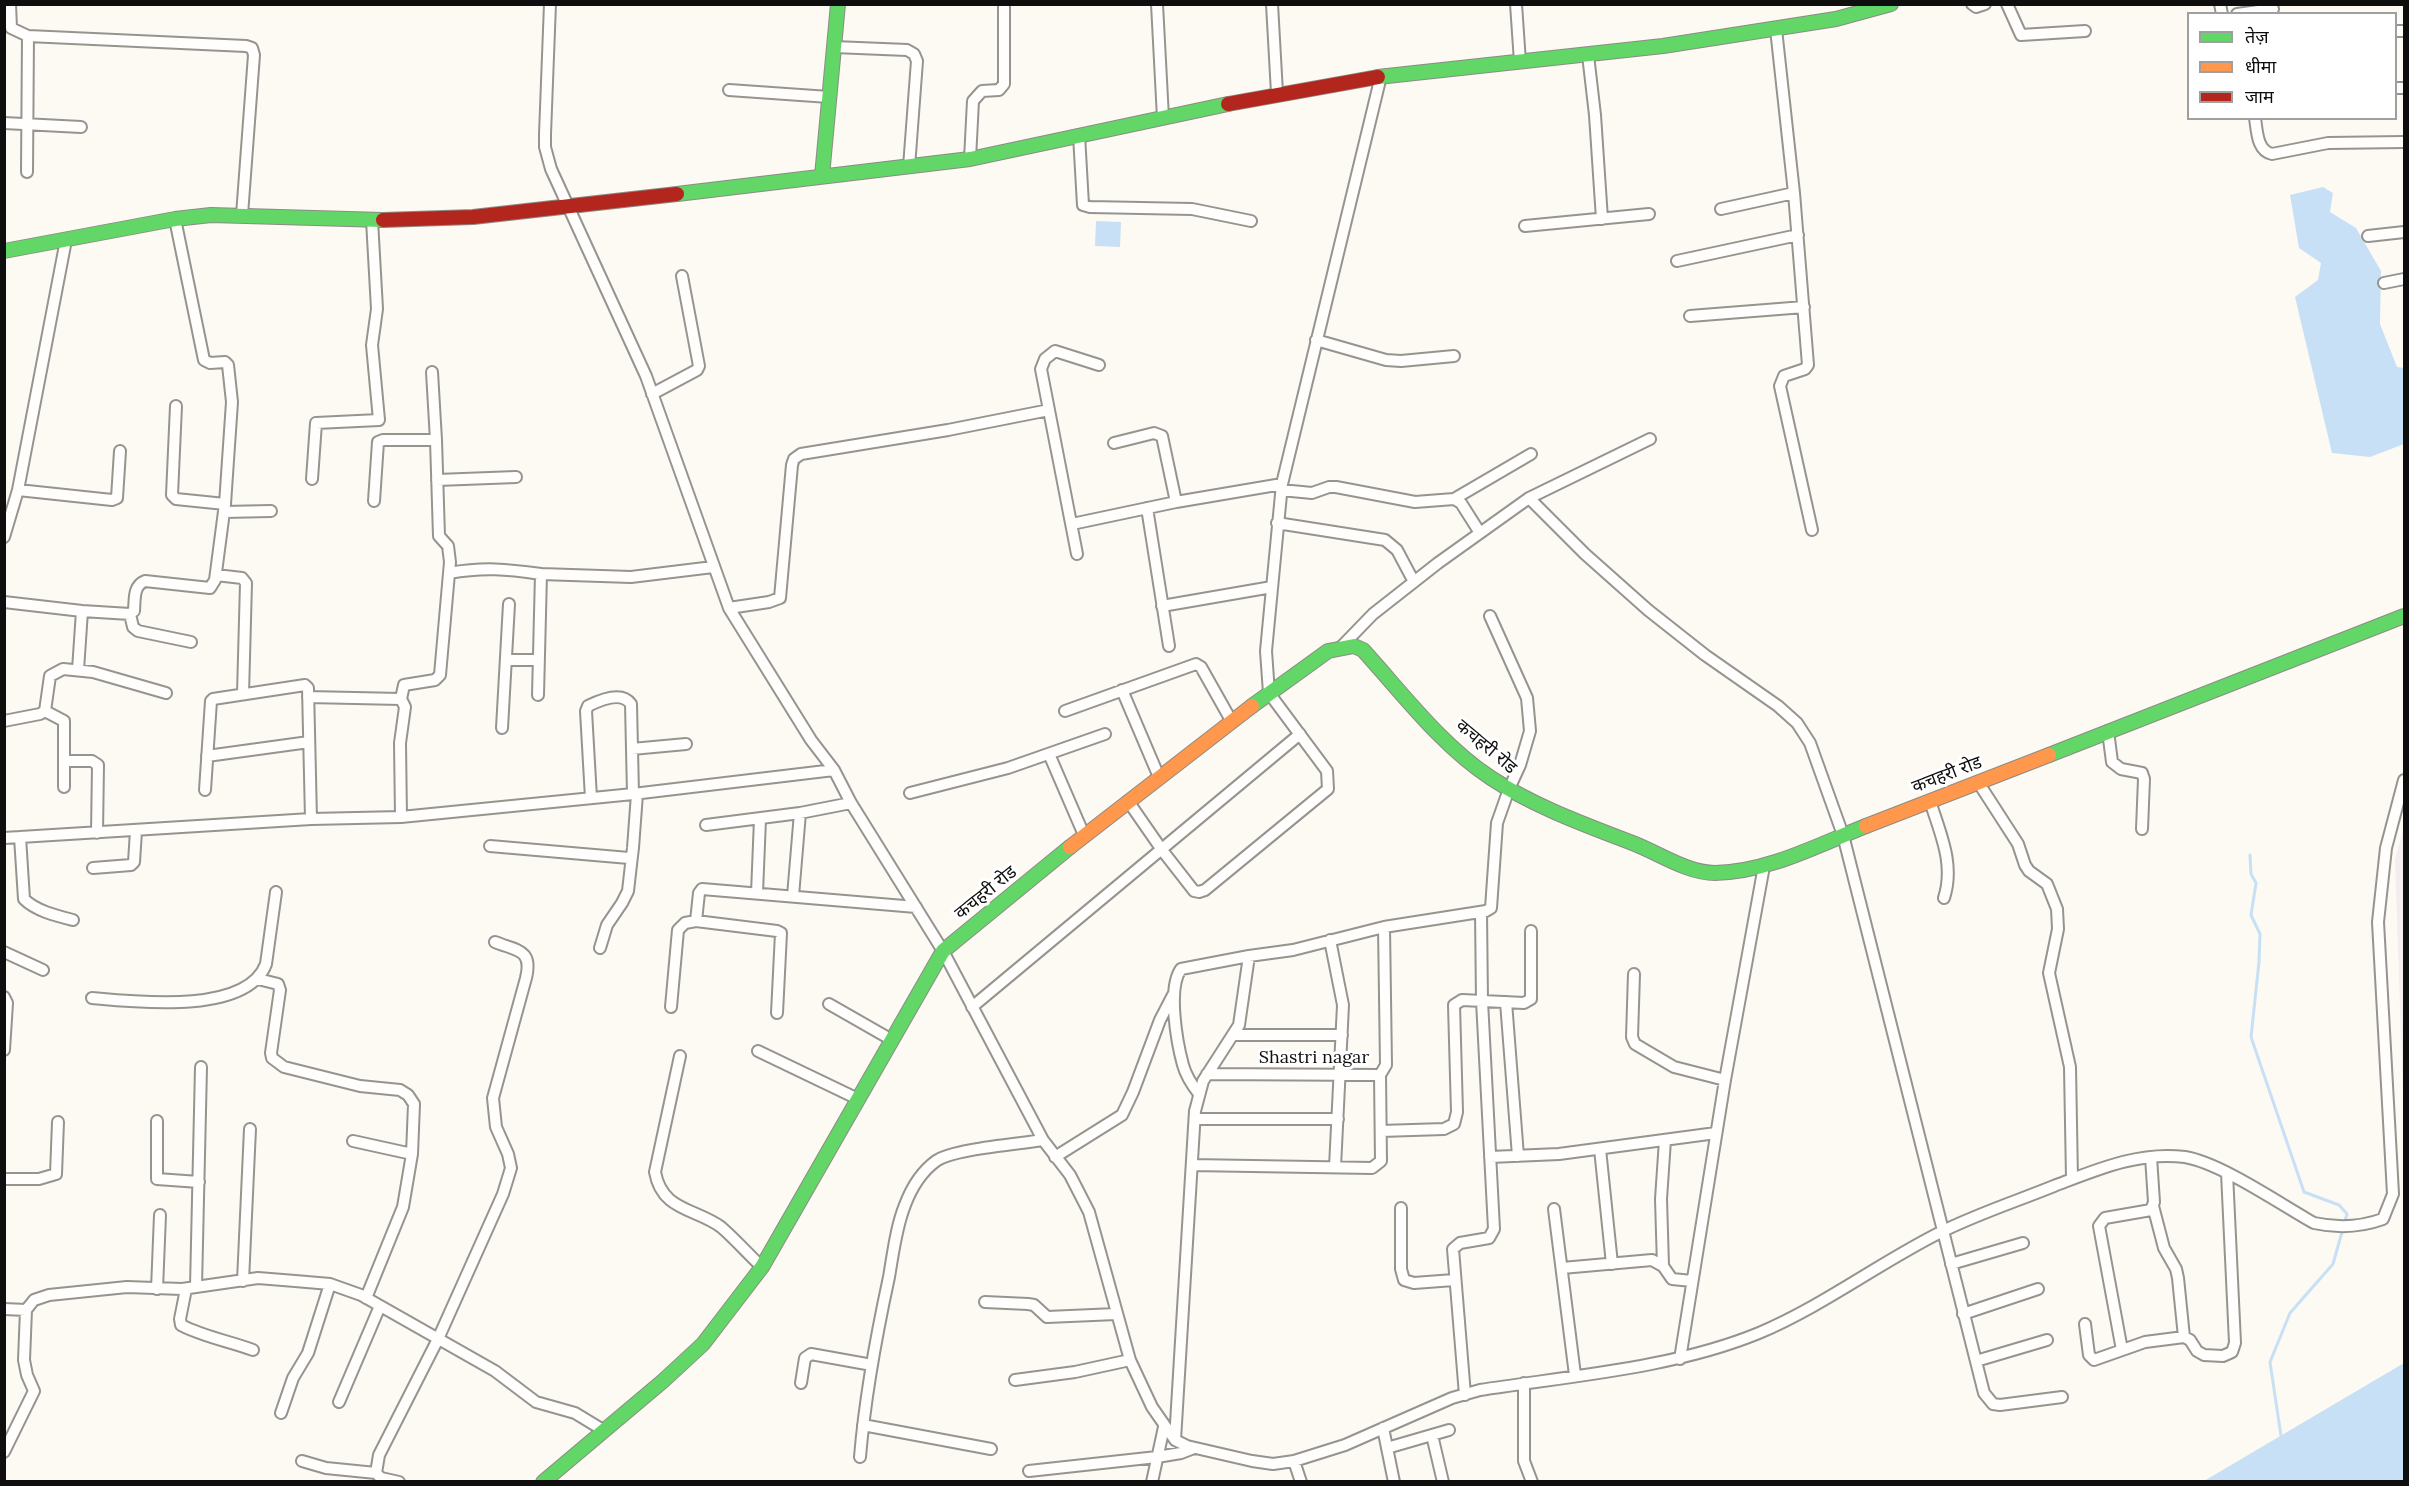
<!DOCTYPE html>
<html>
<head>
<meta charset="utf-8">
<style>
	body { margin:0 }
	#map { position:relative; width:2409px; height:1486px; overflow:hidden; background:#fcfaf2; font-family:Lora,"Noto Sans Devanagari",serif }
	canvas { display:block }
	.frame { position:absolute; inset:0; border:6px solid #0e0e0e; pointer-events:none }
	.legend { position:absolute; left:2187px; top:12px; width:210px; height:108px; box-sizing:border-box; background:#fff; border:2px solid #9f9f9f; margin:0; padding:8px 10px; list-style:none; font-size:18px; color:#0e0e0e }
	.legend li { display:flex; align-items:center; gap:12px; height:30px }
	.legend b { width:30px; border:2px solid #9f9f9f }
</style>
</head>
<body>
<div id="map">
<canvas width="2409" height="1486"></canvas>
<div class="frame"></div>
<ul class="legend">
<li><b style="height:8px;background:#63d668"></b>तेज़</li>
<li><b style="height:8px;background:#ff974d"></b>धीमा</li>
<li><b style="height:8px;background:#b3261e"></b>जाम</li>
</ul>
</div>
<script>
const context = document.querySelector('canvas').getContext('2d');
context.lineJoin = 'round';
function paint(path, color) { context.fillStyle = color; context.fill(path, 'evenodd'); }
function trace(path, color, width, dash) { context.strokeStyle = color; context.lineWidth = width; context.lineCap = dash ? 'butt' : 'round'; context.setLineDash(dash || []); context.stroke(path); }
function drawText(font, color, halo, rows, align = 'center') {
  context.font = font + ' Lora,"Noto Sans Devanagari",serif'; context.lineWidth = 6; context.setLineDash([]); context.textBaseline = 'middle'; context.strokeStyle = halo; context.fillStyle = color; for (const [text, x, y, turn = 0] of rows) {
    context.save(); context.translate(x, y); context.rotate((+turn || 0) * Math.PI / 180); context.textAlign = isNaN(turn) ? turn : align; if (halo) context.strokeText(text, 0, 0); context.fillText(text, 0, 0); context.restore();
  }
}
const industrial = new Path2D(`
	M 2404,828 L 2404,1127 L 2395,859 Z`);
const water = new Path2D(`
	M 2323,187 L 2333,193 L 2330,212 L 2356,228 L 2381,271 L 2380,324 L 2397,367 L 2404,368 L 2404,444 L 2370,457 L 2332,453 L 2295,297 L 2318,280 L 2321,263 L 2299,248 L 2290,195 Z
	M 1096,221 L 1121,222 L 1120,247 L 1095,246 Z
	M 2404,1363 L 2404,1481 L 2204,1481 Z`);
const stream = new Path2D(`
	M 2250,855 L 2251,874 L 2256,883 L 2251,915 L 2260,934 L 2259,962 L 2251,1037 L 2304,1192 L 2339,1205 L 2347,1214 L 2333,1264 L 2290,1313 L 2270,1362 L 2281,1436 L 2283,1437`);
const street = new Path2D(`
	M 10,4 L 11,28 L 28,36 L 246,46 L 252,48 L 254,55 L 242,215
	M 550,4 L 545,134 L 545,147 L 551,169 L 646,376 L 729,608 L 811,740 L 834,770 L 851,803 L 943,951 L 1043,1140 L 1070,1175 L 1089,1212 L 1130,1360 L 1152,1407 L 1175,1440 L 1187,1446 L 1252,1461 L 1273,1464 L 1294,1461 L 1345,1445 L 1452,1398 L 1480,1390 C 1571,1376 1674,1368 1759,1333 C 1823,1306 1879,1263 1941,1232 C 1977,1214 2017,1201 2054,1186 C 2096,1170 2139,1151 2185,1157 C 2221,1163 2280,1204 2314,1223 C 2337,1228 2361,1227 2383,1219 L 2393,1194 L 2378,922 L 2386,848 L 2404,780
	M 1157,4 L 1163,118
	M 1272,4 L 1277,93
	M 1516,4 L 1520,62
	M 1972,4 L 1976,7 L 1985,4
	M 2007,4 L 2021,35 L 2085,31
	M 2220,4 L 2222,14
	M 2237,14 L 2273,9
	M 1776,29 L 1794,193 L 1808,365 L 1805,369 L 1784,376 L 1780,386 L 1812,530
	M 2396,31 L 2404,31
	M 834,47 L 907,50 L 914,54 L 917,61 L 909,167
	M 1588,55 L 1595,115 L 1602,219
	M 2396,88 L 2404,88
	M 729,90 L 829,97
	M 2255,118 C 2257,131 2257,151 2272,154 L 2328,143 L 2404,142
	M 4,123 L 81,127
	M 1079,135 L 1083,205 L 1090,207 L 1192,209 L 1251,221
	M 970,159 L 973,101 L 982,91 L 999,90 L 1004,84 L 1004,4
	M 27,172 L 28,36
	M 1721,209 L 1794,193
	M 175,219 L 204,360 L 210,363 L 225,362 L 228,365 L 232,402 L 225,504
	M 1525,226 L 1649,214
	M 2368,236 L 2404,232
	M 1677,261 L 1798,235
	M 2384,283 L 2404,279
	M 1690,316 L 1804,307
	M 1316,340 L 1386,360 L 1401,361 L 1454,356
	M 432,372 L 436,440
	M 652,394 L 697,370 L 699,366 L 682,276
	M 1114,443 L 1154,433 L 1162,436 L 1176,502
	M 312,479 L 316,423 L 379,420 L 372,345 L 377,309 L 372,220
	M 437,480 L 516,477
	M 18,490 L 112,500 L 117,498 L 120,451
	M 1281,490 L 1312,493 L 1329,487 L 1336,487 L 1415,502 L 1454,499 L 1461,503 L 1480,533
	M 1529,498 L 1585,554 L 1648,610 L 1705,655 L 1778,706 L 1797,723 L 1810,743 L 1843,835 L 1984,1393 L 1993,1404 L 2000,1405 L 2062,1397
	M 1454,499 L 1531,454
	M 1147,508 L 1169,646
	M 224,512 L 271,511
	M 1277,523 L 1385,540 L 1397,550 L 1414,582
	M 1072,524 L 1176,502 L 1282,484
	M 4,537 L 18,490 L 66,240
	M 1077,554 L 1041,369 L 1045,359 L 1055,351 L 1099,365
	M 449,573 C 484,567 506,569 541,574
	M 216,575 L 242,578 L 246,583 L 243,694
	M 4,602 L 82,611 L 130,614 L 134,611 C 135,599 133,586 145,581 L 210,588 L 215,580 L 225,504 L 176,499 L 172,495 L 176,406
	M 1162,606 L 1272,587
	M 729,608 L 769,602 L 780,598 L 792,465 L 794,459 L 801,454 L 948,430 L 1049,410
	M 130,614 L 133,627 L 138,631 L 191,642
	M 1341,647 L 1373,614 L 1438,563 L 1529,498 L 1650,439
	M 506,660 L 538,660
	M 78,670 L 82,611
	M 1122,690 L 1159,777
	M 538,695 L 541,574 L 631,577 L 713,567
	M 308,697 L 401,699 L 404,685 L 435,680 L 440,675 L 450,562 L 448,546 L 439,536 L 436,440 L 383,440 L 378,442 L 374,501
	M 401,699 L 405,707 L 400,743 L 401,817
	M 45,711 L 64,721 L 64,787
	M 1065,711 L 1196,664 L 1201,667 L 1232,722
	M 4,721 L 40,714 L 45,711 L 50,676 L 63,669 L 93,672 L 166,693
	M 502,728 L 509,604
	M 2108,731 L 2112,762 L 2121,769 L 2142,773 L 2144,779 L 2142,829
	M 632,749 L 686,744
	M 1049,754 L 1084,835
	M 207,756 L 309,742
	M 64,761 L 92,761 L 98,765 L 97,833
	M 1978,782 L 2018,844 L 2025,865 L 2029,871 L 2047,884 L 2057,909 L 2058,929 L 2049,973 L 2070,1067 L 2072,1179
	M 205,790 L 211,701 L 213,699 L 305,685 L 308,688 L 311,819
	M 910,793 L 1008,768 L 1105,734
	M 591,798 L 586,711 L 588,706 C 600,700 622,691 631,704 L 633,794
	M 1128,801 L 1162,850 L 1194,891 L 1199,892 L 1205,890 L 1328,789 L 1327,771 L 1269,693 L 1266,651 L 1282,484 L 1381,76
	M 1930,801 C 1940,833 1955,864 1944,898
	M 706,825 L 800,813 L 851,803
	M 20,837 L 24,899 C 36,911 57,916 73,920
	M 4,838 L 311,819 L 401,817 L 633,794 L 834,770
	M 490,846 L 629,858 L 632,856 L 633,848 L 637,794
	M 93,868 L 131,865 L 134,862 L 136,831
	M 757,893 L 760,819
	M 793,896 L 800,813
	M 696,921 L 699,893 L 702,889 L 916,907
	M 1330,940 L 1343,1005 L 1335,1167
	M 600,948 L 607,925 L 622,903 L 628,891 L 632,856
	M 4,952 L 43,970
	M 1634,974 L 1632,1037 L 1635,1044 L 1674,1067 L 1725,1080
	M 258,979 L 278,984 L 280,990 L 271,1053 L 272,1058 L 284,1067 L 360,1086 L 400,1090 L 408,1095 L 414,1104 L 412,1154 L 403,1207 L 366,1298
	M 4,997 L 7,1003 L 4,1050
	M 92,998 C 135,1002 247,1015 266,964 L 276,892
	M 1506,1002 L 1518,1156
	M 829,1004 L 892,1040
	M 671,1007 L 678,930 L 685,923 L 696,921 L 777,931 L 781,933 L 777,1013
	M 972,1007 L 1300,734
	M 1233,1035 L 1342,1035
	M 758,1051 L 858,1099
	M 680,1056 L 655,1172 C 662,1211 695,1208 721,1227 C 735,1239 748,1254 762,1267
	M 1207,1074 L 1380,1075 L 1386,1065 L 1384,927
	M 1199,1094 C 1192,1085 1186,1076 1183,1065 C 1177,1043 1167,988 1181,969 L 1249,956 L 1293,950 L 1384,927 L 1486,911 L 1491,908 L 1497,823 L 1509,789 L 1520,765 L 1530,731 L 1527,698 L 1490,616
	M 1195,1119 L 1338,1119
	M 157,1121 L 157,1179 L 199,1182
	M 1381,1131 L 1444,1129 L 1454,1124 L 1457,1112 L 1454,1005 L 1462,1000 L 1524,1003 L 1531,999 L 1531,931
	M 353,1141 L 412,1154
	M 1600,1149 L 1612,1264
	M 1055,1157 L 1122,1115 L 1133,1092 L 1160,1020 L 1173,995
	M 1490,1157 L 1559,1154 L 1716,1133
	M 1192,1165 L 1372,1168 L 1381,1161 L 1380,1075
	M 4,1179 L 39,1179 L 56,1174 L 58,1122
	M 2153,1206 L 2164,1248 L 2176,1269 L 2178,1278 L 2184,1337
	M 1401,1208 L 1401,1269 L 1404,1280 L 1414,1283 L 1454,1280
	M 1554,1209 L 1575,1375
	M 1951,1264 L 2023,1243
	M 1663,1266 L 1661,1199 L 1665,1140
	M 1562,1268 L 1652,1260 L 1663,1266 L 1672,1279 L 1692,1281
	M 243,1281 L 250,1129
	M 196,1287 L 201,1067
	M 157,1289 L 160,1215
	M 186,1289 L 180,1319 L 181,1325 C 204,1337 229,1341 253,1350
	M 985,1302 L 1028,1304 L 1034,1305 L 1047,1317 L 1116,1314
	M 4,1309 L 26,1310
	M 1963,1314 L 2038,1289
	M 2085,1324 L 2089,1355 L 2094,1360 L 2145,1342 L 2184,1337 L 2190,1340 L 2197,1351 L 2204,1355 L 2223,1356 L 2232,1352 L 2235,1343 L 2227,1173
	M 2122,1350 L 2099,1226 L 2105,1218 L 2151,1210 L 2154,1202 L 2151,1157
	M 1680,1359 L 1725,1080 L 1764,866
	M 1976,1361 L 2047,1340
	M 1015,1380 L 1075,1372 L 1130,1360
	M 801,1383 L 805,1358 L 811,1354 L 872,1365
	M 1524,1383 L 1524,1461 L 1532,1482
	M 1465,1395 L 1453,1249 L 1460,1243 L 1489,1238 L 1494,1229 L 1482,1001 L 1481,912
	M 339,1402 L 380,1306
	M 281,1413 L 293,1378 L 308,1353 L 330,1284
	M 863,1425 L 991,1449
	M 1383,1428 L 1394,1482
	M 1432,1435 L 1443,1482
	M 1175,1440 L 1195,1111 L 1203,1081 L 1239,1025 L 1249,956
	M 1387,1448 L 1449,1430
	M 4,1452 L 34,1391 L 27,1375 L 24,1360 L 26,1310 L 34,1300 L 49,1295 L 127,1287 L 182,1289 L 258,1278 L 295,1281 L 330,1284 L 361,1295 L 495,1371 L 536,1402 L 575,1413 L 603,1430
	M 860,1457 C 865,1396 876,1337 889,1277 C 893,1254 896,1227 905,1205 C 911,1189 921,1172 936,1161 C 952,1149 1019,1144 1043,1140
	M 302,1461 L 326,1468 L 376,1473
	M 1294,1461 L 1301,1482
	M 1029,1471 L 1157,1457 L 1181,1453 L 1194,1448
	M 399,1482 L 381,1478 L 376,1473 L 379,1455 L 438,1339 L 503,1194 L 511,1168 L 508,1154 L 496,1127 L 493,1098 L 526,978 C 533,949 517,951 495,942
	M 1152,1482 L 1164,1427`);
const fast = new Path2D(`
	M 1378,77 L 1663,46 L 1836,19 L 1891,4
	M 822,176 L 838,4
	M 677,194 L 970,159 L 1228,104
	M 4,251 L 175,219 L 211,215 L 383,220
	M 1252,706 L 1328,651 L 1354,646 L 1363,650 C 1403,694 1441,745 1491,778 C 1535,807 1586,825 1635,844 C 1660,854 1688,873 1715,873 C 1768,872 1818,845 1866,826
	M 2049,755 L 2404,616
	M 543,1482 L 663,1381 L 703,1344 L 762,1267 L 943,951 L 1070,847`);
const slow = new Path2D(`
	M 1866,826 L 2049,755
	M 1070,847 L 1252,706`);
const jam = new Path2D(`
	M 1228,104 L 1378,77
	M 383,220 L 473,217 L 677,194`);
const streetNames = [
	["कचहरी रोड",1486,747,40],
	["कचहरी रोड",1947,775,-21],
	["कचहरी रोड",986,893,-39],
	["Shastri nagar",1314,1058]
];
paint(industrial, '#f4edef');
paint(water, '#c8e0f6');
trace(stream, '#c8e0f6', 3);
trace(street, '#959491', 14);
trace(fast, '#8c8b87', 16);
trace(slow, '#8c8b87', 16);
trace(jam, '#8c8b87', 16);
trace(street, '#fffefd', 10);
trace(fast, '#63d668', 14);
trace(slow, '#ff974d', 14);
trace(jam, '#b3261e', 14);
drawText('18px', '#0e0e0e', '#fff', streetNames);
</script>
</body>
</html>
